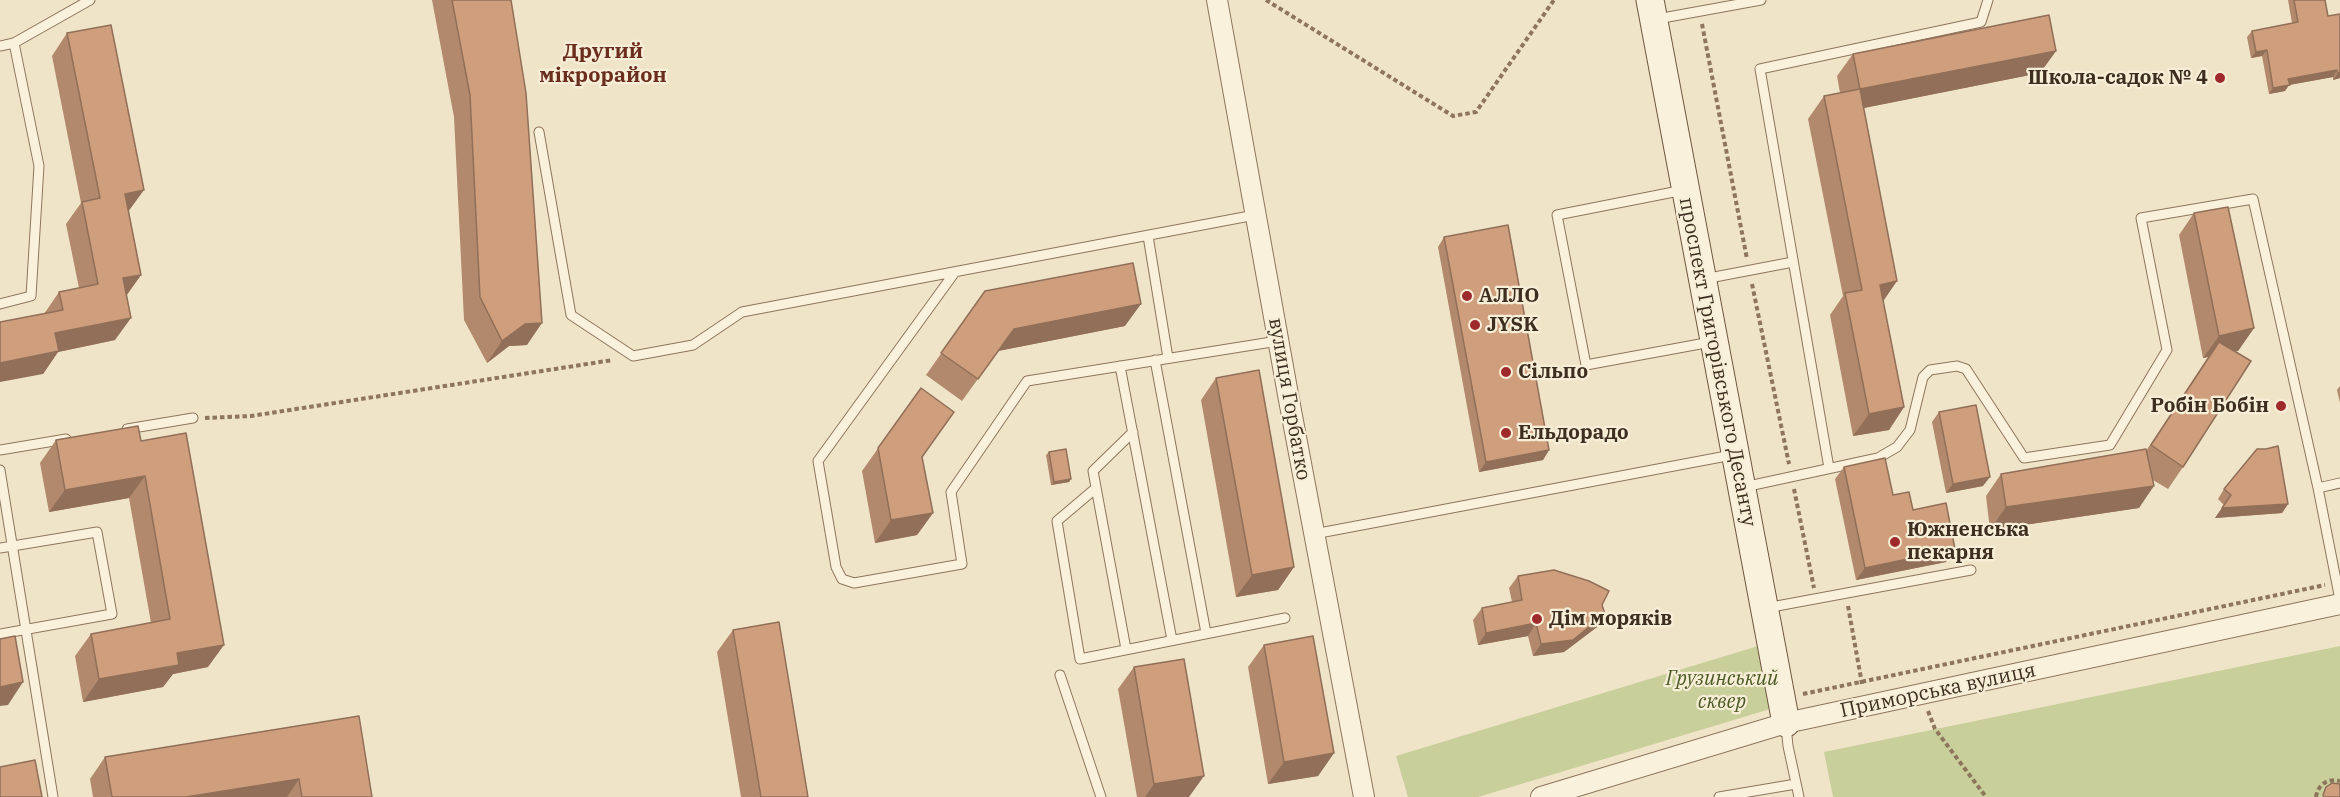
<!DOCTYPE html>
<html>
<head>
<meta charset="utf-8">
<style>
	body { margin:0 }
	canvas { display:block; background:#f0e4c8 }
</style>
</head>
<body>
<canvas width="2340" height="797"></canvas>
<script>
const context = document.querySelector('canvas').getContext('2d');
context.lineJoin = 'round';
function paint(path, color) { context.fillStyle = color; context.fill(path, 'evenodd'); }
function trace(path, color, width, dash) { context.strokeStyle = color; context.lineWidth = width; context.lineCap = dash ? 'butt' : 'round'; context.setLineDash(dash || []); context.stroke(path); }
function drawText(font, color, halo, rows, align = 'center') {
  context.font = font + ' "IBM Plex Serif",serif'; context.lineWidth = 4.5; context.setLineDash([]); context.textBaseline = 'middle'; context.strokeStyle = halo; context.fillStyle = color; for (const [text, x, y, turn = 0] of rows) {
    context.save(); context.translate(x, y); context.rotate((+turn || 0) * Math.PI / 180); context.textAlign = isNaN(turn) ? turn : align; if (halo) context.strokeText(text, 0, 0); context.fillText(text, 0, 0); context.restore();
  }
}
const green = new Path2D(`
	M 1758,646 L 1777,707 L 1478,797 L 1408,797 L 1396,756 Z
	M 2340,646 L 2340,797 L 1833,797 L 1824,752 Z`);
const path = new Path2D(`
	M 1266,0 L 1453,116 L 1476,112 L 1554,0
	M 1702,24 L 1747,259
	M 1752,284 L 1789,464
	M 205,418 L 251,416 L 613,360
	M 1794,489 L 1814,588
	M 1848,606 L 1862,684
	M 1803,694 L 2325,585
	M 1928,711 L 1935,729 L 1986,797
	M 2316,797 C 2318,784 2328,778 2340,781`);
const lane = new Path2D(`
	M 1657,19 L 1761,0
	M 0,46 L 14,43 L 90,0
	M 539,132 L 571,315 L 633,356 L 693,345 L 742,312 L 1255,215
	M 1684,190 L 1557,215 L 1586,365 L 1711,342
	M 1148,236 L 1168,358
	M 955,272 L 818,461 L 836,567 L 842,579 L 854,583 L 962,564 L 951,492 L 1027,381 L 1278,341
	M 1704,279 L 1793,262
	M 0,304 L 31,296 L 39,166 L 14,43
	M 1155,360 L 1206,633
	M 1120,366 L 1172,640
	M 127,429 L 193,418
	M 0,450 L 66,439
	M 1829,468 L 1760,69 L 1981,22 L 1988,0
	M 0,470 L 53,797
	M 1744,487 L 1878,458 L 1897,447 L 1910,430 L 1923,377 L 1930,370 L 1957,366 L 1966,369 L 2024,458 L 2110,445 L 2167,350 L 2141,218 L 2253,199 L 2318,488 L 2340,600
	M 1096,488 L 1057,521 L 1080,659 L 1285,618
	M 2318,488 L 2340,483
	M 1314,534 L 1732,455
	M 0,548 L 97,532 L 112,614 L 0,634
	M 1766,608 L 1971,570
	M 1126,649 L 1093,471 L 1133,432
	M 1060,675 L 1101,797
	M 1786,726 L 1788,746 L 1799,797
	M 1719,797 L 1796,784`);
const street = new Path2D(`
	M 1217,0 L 1289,400 L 1364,797
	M 1541,797 L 1786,723 L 2340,604`);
const secondary = new Path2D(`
	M 1650,0 L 1786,723`);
const wall = new Path2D(`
	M 432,0 L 511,0 L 527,345 L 509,346 L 487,363 L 464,320 L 454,117 Z
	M 2288,0 L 2325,0 L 2340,78 L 2333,80 L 2333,77 L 2289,85 L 2285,91 L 2269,94 L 2262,56 L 2251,58 L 2247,37 L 2252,31 L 2292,23 Z
	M 67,33 L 129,212 L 141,275 L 127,295 L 115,340 L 58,352 L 43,374 L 44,314 L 59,292 L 79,288 L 66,224 L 81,203 L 52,56 Z
	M 2056,51 L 2040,73 L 1863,108 L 1883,301 L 1904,407 L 1889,430 L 1853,436 L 1830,315 L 1843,296 L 1808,119 L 1824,96 L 1840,93 L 1837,76 L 1853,54 Z
	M 2194,213 L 2254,328 L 2238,351 L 2235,351 L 2183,467 L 2168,489 L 2153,480 L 2139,508 L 1990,530 L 1986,496 L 2001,474 L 2146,451 L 2208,357 L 2203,358 L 2179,235 Z
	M 1444,237 L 1549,450 L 1543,460 L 1479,472 L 1438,247 Z
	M 985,291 L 1125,326 L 998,351 L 962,401 L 926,375 Z
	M 1216,378 L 1294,567 L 1278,590 L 1236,597 L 1201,400 Z
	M 2340,386 L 2340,403 L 2337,390 Z
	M 921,388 L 922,457 L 933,513 L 917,535 L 875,543 L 862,471 Z
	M 1939,412 L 1983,486 L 1946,493 L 1932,422 Z
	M 56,440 L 141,441 L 208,667 L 173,674 L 163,687 L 83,702 L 75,656 L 91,634 L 151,623 L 129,498 L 49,512 L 40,463 Z
	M 1049,452 L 1071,479 L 1069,482 L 1051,485 L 1046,455 Z
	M 1844,467 L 1893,495 L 1913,510 L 1946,562 L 1856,580 L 1835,479 Z
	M 2224,489 L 2288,504 L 2282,513 L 2215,518 L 2224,505 L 2218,499 Z
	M 1518,576 L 1602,605 L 1597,627 L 1564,652 L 1533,656 L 1528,636 L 1478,645 L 1473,620 L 1482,608 L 1512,602 L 1509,588 Z
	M 733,630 L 808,797 L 741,797 L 717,652 Z
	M 1264,645 L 1334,753 L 1318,776 L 1268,784 L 1248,667 Z
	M 1134,667 L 1189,797 L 1137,797 L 1118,689 Z
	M 359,716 L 372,797 L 93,797 L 90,779 L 105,757 Z`);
const shadedWall = new Path2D(`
	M 2267,50 L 2262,56 L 2251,58 L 2256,52 Z
	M 2056,51 L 2040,73 L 1844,112 L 1860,89 Z
	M 2337,70 L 2333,77 L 2289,85 L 2285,91 L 2269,94 L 2273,88 L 2288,79 Z
	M 2338,73 L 2340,73 L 2340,78 L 2333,80 Z
	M 144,190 L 128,212 L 125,194 Z
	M 141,275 L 125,297 L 123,278 Z
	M 1897,281 L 1882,303 L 1880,285 Z
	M 1141,304 L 1125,326 L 998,351 L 962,401 L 1014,329 Z
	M 131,318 L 115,340 L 58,352 L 43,374 L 0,382 L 0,363 L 55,333 Z
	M 542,323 L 527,345 L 509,346 L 487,363 L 502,341 L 525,324 Z
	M 2254,328 L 2238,351 L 2209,357 L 2219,342 L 2208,357 L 2203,358 L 2219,336 Z
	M 1904,407 L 1889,430 L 1853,436 L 1869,414 Z
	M 1549,450 L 1543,460 L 1479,472 L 1486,462 Z
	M 145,476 L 129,498 L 49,512 L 65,490 Z
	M 1990,477 L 1983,486 L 1946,493 L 1953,484 Z
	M 1071,479 L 1069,482 L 1051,485 L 1054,482 Z
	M 2154,486 L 2139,508 L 1990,530 L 2006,507 Z
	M 2288,504 L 2282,513 L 2215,518 L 2222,508 Z
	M 933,513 L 917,535 L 875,543 L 891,520 Z
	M 1955,549 L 1946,562 L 1856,580 L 1865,568 Z
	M 1294,567 L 1278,590 L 1236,597 L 1252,575 Z
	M 1605,614 L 1597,627 L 1564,652 L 1533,656 L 1541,644 Z
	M 1536,623 L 1528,636 L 1478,645 L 1486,633 Z
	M 224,645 L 208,667 L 173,674 L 163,687 L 83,702 L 99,679 L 177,653 Z
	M 23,682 L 8,705 L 0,706 L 0,687 Z
	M 1334,753 L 1318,776 L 1268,784 L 1284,762 Z
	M 1204,776 L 1189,797 L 1145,797 L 1154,784 Z
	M 299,779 L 287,797 L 186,797 Z`);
const building = new Path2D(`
	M 452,0 L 511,0 L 526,93 L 542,323 L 525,324 L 502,341 L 480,297 L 470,95 Z
	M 2294,0 L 2325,0 L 2328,16 L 2340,14 L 2340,73 L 2338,73 L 2337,70 L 2288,79 L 2290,85 L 2273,88 L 2267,50 L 2256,52 L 2252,31 L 2298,22 Z
	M 2049,15 L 2056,51 L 1860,89 L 1853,54 Z
	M 111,25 L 144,190 L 125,194 L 141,275 L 123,278 L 131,318 L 55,333 L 59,351 L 0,363 L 0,322 L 63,310 L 59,292 L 98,284 L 82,202 L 100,198 L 67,33 Z
	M 1860,89 L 1897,281 L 1880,285 L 1904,407 L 1869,414 L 1845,293 L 1862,290 L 1824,96 Z
	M 2228,207 L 2254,328 L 2219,336 L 2194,213 Z
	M 1508,225 L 1549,450 L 1486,462 L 1444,237 Z
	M 1133,263 L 1141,304 L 1014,329 L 978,379 L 941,353 L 985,291 Z
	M 2219,342 L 2251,361 L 2183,467 L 2151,445 Z
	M 1259,370 L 1294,567 L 1252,575 L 1216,378 Z
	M 921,388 L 954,412 L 922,457 L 933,513 L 891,520 L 878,448 Z
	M 1976,405 L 1990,477 L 1953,484 L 1939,412 Z
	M 138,426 L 141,441 L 186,433 L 224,645 L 177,653 L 179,665 L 99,679 L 91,634 L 170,619 L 145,476 L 65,490 L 56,440 Z
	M 2278,446 L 2288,504 L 2222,508 L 2231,495 L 2224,489 L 2257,449 L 2266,449 Z
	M 1066,449 L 1071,479 L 1054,482 L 1049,452 Z
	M 2146,449 L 2154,486 L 2006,507 L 2001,474 Z
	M 1885,458 L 1893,495 L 1909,492 L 1913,510 L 1946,503 L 1955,549 L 1865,568 L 1844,467 Z
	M 1554,570 L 1589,581 L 1609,591 L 1602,605 L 1605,614 L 1573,640 L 1541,644 L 1536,623 L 1486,633 L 1482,608 L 1522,600 L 1518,576 Z
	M 779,622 L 808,797 L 761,797 L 733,630 Z
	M 15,636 L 23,682 L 0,687 L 0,639 Z
	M 1313,636 L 1334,753 L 1284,762 L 1264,645 Z
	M 1184,659 L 1204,776 L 1154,784 L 1134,667 Z
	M 359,716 L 372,797 L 302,797 L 299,779 L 186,797 L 112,797 L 105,757 Z
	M 35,760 L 42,797 L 0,797 L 0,767 Z
	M 2332,783 L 2340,784 L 2340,797 L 2324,797 L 2323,795 L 2326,787 Z`);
const markers = [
	[2220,78,6,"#9e2a2b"],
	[1467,296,6,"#9e2a2b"],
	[1475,325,6,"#9e2a2b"],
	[1506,372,6,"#9e2a2b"],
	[2281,406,6,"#9e2a2b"],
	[1506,433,6,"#9e2a2b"],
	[1895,542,6,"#9e2a2b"],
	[1537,619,6,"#9e2a2b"]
];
const poiNames = [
	["Школа-садок № 4",2208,78,"right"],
	["АЛЛО",1479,296],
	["JYSK",1487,325],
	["Сільпо",1518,372],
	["Робін Бобін",2269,406,"right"],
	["Ельдорадо",1518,433],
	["Южненська",1907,530],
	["пекарня",1907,553],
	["Дім моряків",1549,619]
];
const streetNames = [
	["проспект Григорівського Десанту",1717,362,79],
	["вулиця Горбатко",1289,399,80],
	["Приморська вулиця",1938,691,-12]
];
const parkNames = [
	["Грузинський",1722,679],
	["сквер",1722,702]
];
const neighbourhoodNames = [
	["Другий",603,52],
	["мікрорайон",603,76]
];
paint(green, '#c9cf9b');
trace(lane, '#8d765c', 11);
trace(street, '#8d765c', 22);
trace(secondary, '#6f573f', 29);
trace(path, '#8d765c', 4, [4.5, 3]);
trace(lane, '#faf1dc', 9);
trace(street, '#faf1dc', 20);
trace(secondary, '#faf1dc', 27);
paint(wall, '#b2896c');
paint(shadedWall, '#916f58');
paint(building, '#cf9f7d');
trace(building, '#916f58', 1.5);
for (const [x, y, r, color] of markers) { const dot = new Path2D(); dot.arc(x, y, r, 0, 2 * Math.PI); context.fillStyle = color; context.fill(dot); trace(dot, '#f7eed8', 2); }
drawText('bold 20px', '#3d2e20', '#f7eed8', poiNames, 'left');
drawText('20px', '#3d2e20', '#f7eed8', streetNames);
drawText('italic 20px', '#4d5a26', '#f7eed8', parkNames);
drawText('bold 21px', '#6b2e1e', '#f7eed8', neighbourhoodNames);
</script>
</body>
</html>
